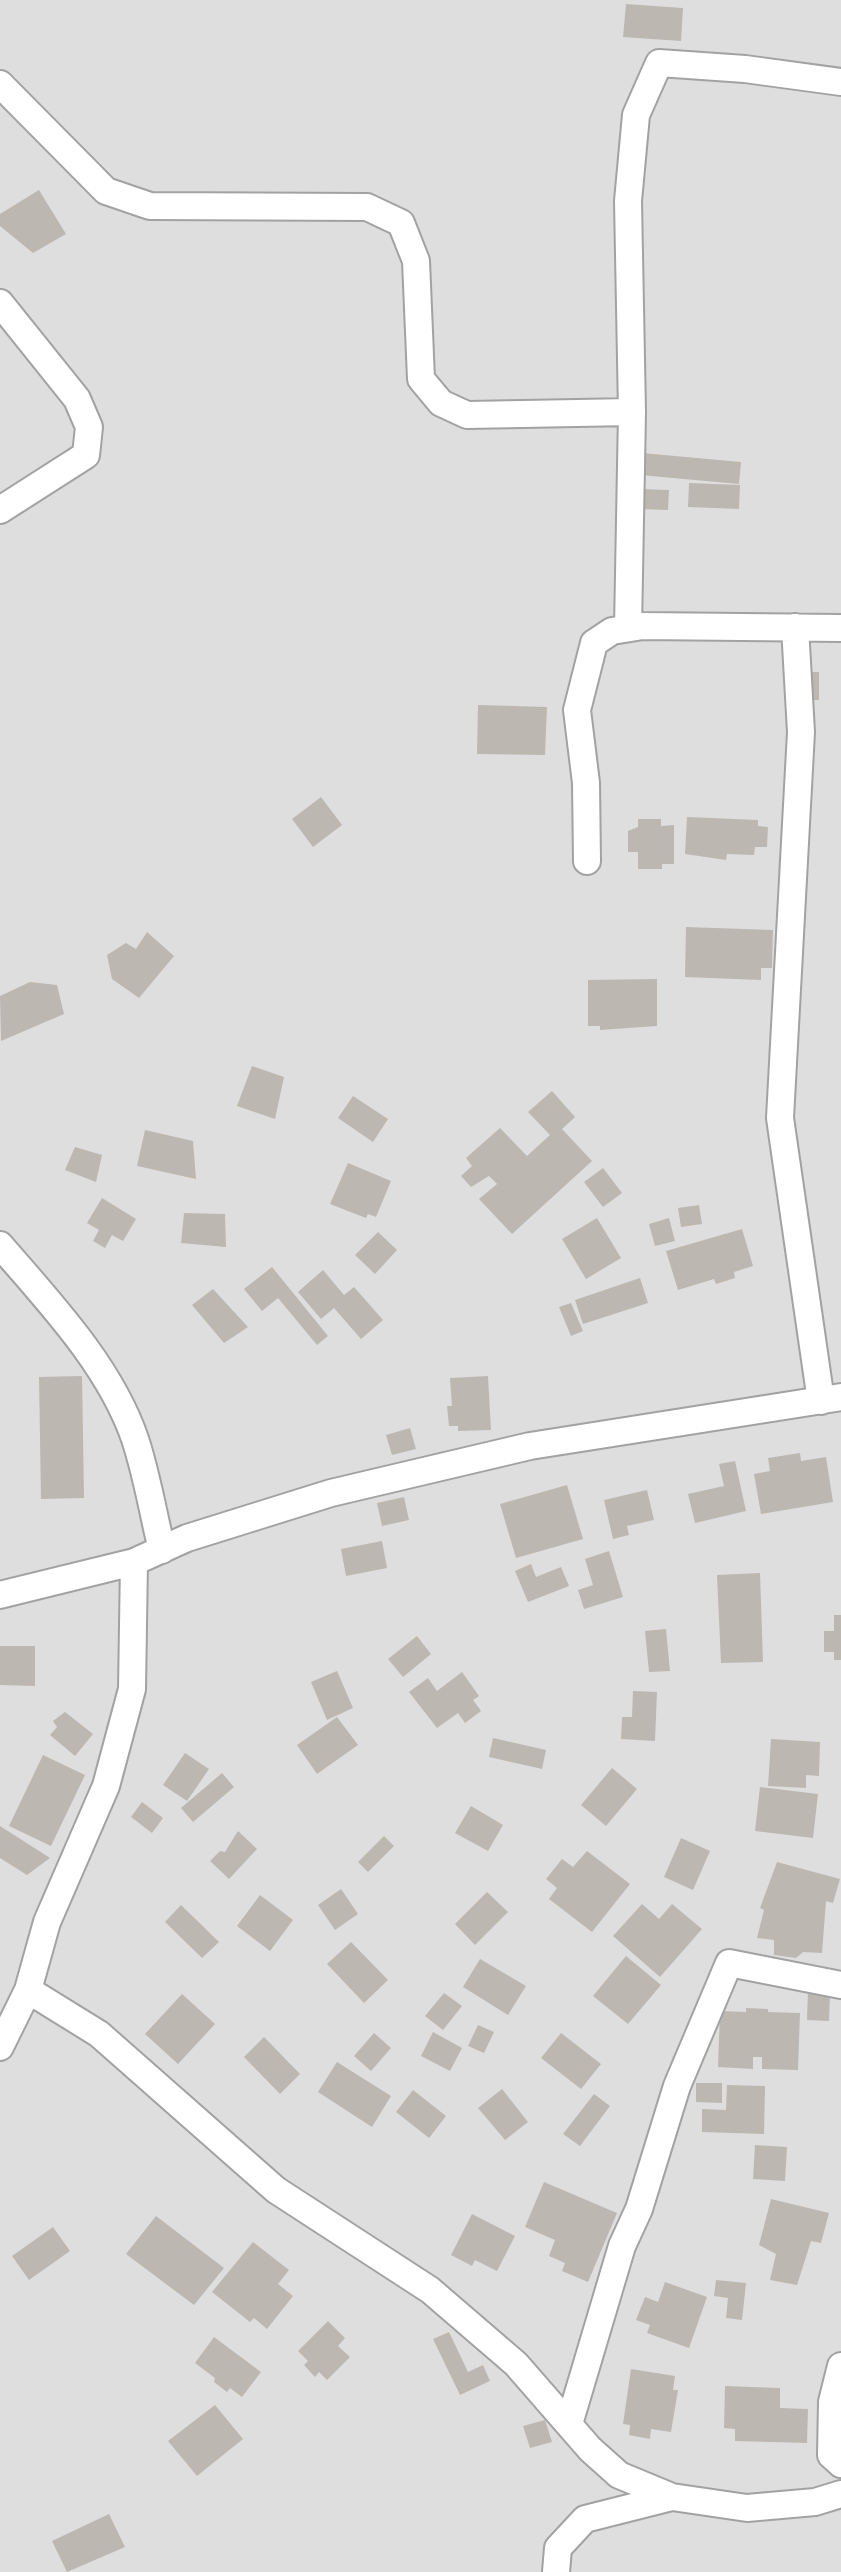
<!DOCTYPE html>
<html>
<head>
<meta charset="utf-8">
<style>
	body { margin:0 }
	canvas { display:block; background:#f0eee8 }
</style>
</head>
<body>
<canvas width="841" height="2572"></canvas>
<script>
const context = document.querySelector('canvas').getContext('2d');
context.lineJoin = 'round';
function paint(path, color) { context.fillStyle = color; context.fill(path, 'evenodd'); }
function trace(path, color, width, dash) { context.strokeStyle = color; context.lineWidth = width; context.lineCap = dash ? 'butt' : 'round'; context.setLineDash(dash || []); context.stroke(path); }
const residential = new Path2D(`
	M 0,0 L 841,0 L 841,2572 L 0,2572 Z`);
const building = new Path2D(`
	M 626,4 L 683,8 L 681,41 L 623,37 Z
	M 39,190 L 66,234 L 33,253 L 0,226 L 0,214 Z
	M 642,453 L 741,462 L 739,484 L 640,475 Z
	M 689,483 L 740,485 L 739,509 L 688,507 Z
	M 640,489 L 669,490 L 668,510 L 639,509 Z
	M 804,672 L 819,672 L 819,700 L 803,700 Z
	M 478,705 L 547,707 L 545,755 L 477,754 Z
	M 321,797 L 342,825 L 313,847 L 292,819 Z
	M 687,817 L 758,820 L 758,826 L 768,827 L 767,847 L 755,847 L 754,855 L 727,854 L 726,860 L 685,854 Z
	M 638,819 L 661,819 L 661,826 L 674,825 L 674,864 L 662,864 L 662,869 L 638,869 L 638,852 L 628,852 L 628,831 L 638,827 Z
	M 686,927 L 773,930 L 772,968 L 761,968 L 761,980 L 685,977 Z
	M 147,932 L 174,956 L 139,998 L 112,979 L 107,955 L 126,943 L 136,949 Z
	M 657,979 L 657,1026 L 600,1030 L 600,1026 L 588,1026 L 588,980 Z
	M 30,982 L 57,985 L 64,1014 L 1,1041 L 0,996 Z
	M 252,1066 L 284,1077 L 275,1119 L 237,1106 Z
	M 552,1091 L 575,1117 L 562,1129 L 592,1161 L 512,1234 L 479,1199 L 497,1184 L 489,1176 L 471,1187 L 461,1176 L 472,1166 L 466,1158 L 500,1128 L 527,1156 L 550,1135 L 528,1112 Z
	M 353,1096 L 388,1119 L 373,1142 L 338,1118 Z
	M 145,1130 L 193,1141 L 196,1179 L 137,1166 Z
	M 75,1147 L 102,1155 L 96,1182 L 65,1170 Z
	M 348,1163 L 391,1181 L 376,1217 L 368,1214 L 366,1218 L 330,1204 Z
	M 603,1168 L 622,1193 L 603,1207 L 584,1182 Z
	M 102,1198 L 136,1219 L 123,1241 L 112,1235 L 105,1248 L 93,1241 L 99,1230 L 87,1223 Z
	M 699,1205 L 702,1224 L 681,1227 L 678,1208 Z
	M 184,1213 L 225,1214 L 226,1247 L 181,1243 Z
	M 597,1218 L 621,1258 L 586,1279 L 562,1239 Z
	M 669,1218 L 675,1241 L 655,1246 L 649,1224 Z
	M 742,1229 L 753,1266 L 734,1272 L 735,1278 L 716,1284 L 714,1279 L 678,1290 L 666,1251 Z
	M 378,1232 L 397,1250 L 375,1274 L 355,1255 Z
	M 272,1267 L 328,1336 L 317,1345 L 278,1298 L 262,1311 L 244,1289 Z
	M 323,1270 L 344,1295 L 354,1287 L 383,1320 L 361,1339 L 334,1308 L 321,1319 L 298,1292 Z
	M 640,1278 L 648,1303 L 583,1324 L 575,1300 Z
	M 213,1289 L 248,1327 L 224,1343 L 192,1305 Z
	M 571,1303 L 583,1331 L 571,1336 L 559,1307 Z
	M 82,1376 L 84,1498 L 41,1499 L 39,1377 Z
	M 488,1376 L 491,1430 L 458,1431 L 458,1426 L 449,1426 L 447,1406 L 452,1406 L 450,1378 Z
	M 410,1428 L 416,1449 L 392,1455 L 386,1435 Z
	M 800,1453 L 801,1461 L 826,1457 L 833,1502 L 761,1514 L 754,1474 L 770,1471 L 768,1458 Z
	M 735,1461 L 746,1511 L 695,1523 L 688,1494 L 724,1486 L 719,1464 Z
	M 567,1485 L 583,1539 L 516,1558 L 500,1504 Z
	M 647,1490 L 654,1520 L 627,1526 L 629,1535 L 613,1539 L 604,1500 Z
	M 404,1497 L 409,1520 L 382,1526 L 377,1503 Z
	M 382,1541 L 387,1568 L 346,1576 L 341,1549 Z
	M 609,1551 L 623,1597 L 584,1609 L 578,1590 L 593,1585 L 585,1559 Z
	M 531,1564 L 536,1577 L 561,1567 L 569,1586 L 528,1602 L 515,1571 Z
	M 760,1573 L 763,1662 L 721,1663 L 717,1575 Z
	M 834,1615 L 841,1615 L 841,1660 L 834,1660 L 834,1652 L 824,1652 L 824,1631 L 834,1631 Z
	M 666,1629 L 670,1671 L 649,1672 L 645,1631 Z
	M 417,1636 L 431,1654 L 403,1677 L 388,1659 Z
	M 0,1646 L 35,1646 L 35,1686 L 0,1685 Z
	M 337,1671 L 353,1708 L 327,1720 L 311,1682 Z
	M 462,1672 L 479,1696 L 473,1700 L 481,1711 L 465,1723 L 458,1713 L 437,1728 L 409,1692 L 428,1678 L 437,1691 Z
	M 633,1691 L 657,1692 L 655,1741 L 621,1739 L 622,1717 L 632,1717 Z
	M 65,1712 L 93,1734 L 75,1756 L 50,1735 L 57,1727 L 53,1721 Z
	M 337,1717 L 358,1745 L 317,1774 L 297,1745 Z
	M 493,1738 L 546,1750 L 542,1769 L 489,1757 Z
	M 771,1739 L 820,1742 L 819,1776 L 806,1775 L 806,1788 L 768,1786 Z
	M 185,1753 L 209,1769 L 187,1801 L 163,1785 Z
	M 43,1755 L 85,1775 L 51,1846 L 9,1826 Z
	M 612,1768 L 637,1789 L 606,1826 L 581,1805 Z
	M 222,1773 L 234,1787 L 193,1822 L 181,1808 Z
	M 760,1787 L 818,1794 L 813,1838 L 755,1831 Z
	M 142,1802 L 163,1818 L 152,1833 L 131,1817 Z
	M 471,1806 L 503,1825 L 488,1851 L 455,1833 Z
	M 0,1826 L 50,1858 L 27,1875 L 0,1858 Z
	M 238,1831 L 257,1849 L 229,1879 L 210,1861 L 220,1851 L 225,1852 Z
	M 384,1836 L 394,1846 L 368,1872 L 358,1862 Z
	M 681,1838 L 710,1851 L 693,1890 L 664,1877 Z
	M 587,1851 L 630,1884 L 592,1932 L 549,1899 L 557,1888 L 546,1879 L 562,1859 L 573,1867 Z
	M 777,1862 L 840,1879 L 833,1903 L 826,1901 L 822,1953 L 803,1952 L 796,1958 L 774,1955 L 774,1940 L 757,1938 L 764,1910 L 760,1908 Z
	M 341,1889 L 358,1914 L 335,1930 L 318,1905 Z
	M 487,1892 L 508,1912 L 475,1945 L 455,1924 Z
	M 260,1895 L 293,1920 L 270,1951 L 237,1926 Z
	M 642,1904 L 659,1919 L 672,1904 L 702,1929 L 660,1977 L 613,1936 Z
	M 181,1905 L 219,1942 L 202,1958 L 165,1922 Z
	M 351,1942 L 388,1980 L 364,2003 L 327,1964 Z
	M 626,1956 L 661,1985 L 628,2024 L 593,1996 Z
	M 480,1959 L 526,1986 L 508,2015 L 463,1987 Z
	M 808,1991 L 830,1992 L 829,2021 L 807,2020 Z
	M 444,1993 L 462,2006 L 443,2030 L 425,2016 Z
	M 182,1994 L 215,2024 L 178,2064 L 145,2034 Z
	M 746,2008 L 768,2009 L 768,2012 L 800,2013 L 798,2070 L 762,2069 L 762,2057 L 753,2057 L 753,2069 L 718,2067 L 720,2011 L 746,2012 Z
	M 478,2025 L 494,2032 L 484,2053 L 468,2046 Z
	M 433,2032 L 462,2048 L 450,2071 L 421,2056 Z
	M 374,2033 L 391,2048 L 371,2071 L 354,2056 Z
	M 561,2033 L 601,2064 L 581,2089 L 541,2058 Z
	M 264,2037 L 300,2074 L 280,2094 L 244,2057 Z
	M 337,2062 L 391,2096 L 372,2127 L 318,2092 Z
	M 696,2083 L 722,2083 L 722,2103 L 696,2102 Z
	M 727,2085 L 765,2086 L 764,2134 L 702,2132 L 702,2109 L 726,2110 Z
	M 502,2089 L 528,2122 L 505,2140 L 478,2108 Z
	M 413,2090 L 446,2116 L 429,2138 L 396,2112 Z
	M 594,2094 L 610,2106 L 580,2146 L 563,2134 Z
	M 755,2145 L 787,2147 L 785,2181 L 753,2179 Z
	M 544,2182 L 617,2213 L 588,2282 L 562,2271 L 565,2263 L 549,2256 L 555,2240 L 525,2227 Z
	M 771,2199 L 829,2213 L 821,2243 L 811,2241 L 797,2285 L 770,2280 L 776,2254 L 759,2245 Z
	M 472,2214 L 515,2236 L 497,2271 L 475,2260 L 472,2266 L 451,2255 Z
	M 156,2216 L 224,2268 L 194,2305 L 126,2254 Z
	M 53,2227 L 70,2251 L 29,2280 L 12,2256 Z
	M 253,2242 L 289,2270 L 278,2284 L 293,2296 L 267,2329 L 254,2318 L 250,2322 L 212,2292 Z
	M 716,2280 L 746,2283 L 742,2320 L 726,2318 L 728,2298 L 714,2296 Z
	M 665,2282 L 707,2297 L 689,2348 L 647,2333 L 650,2325 L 636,2320 L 645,2297 L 658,2302 Z
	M 328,2321 L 345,2338 L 338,2346 L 350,2357 L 327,2380 L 319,2372 L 315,2377 L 304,2365 L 308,2361 L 298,2351 Z
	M 449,2332 L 468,2372 L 483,2365 L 490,2381 L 460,2395 L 433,2339 Z
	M 214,2337 L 261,2372 L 242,2397 L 230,2388 L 227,2392 L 214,2382 L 215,2378 L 195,2363 Z
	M 631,2369 L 675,2376 L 673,2390 L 678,2390 L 671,2432 L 651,2429 L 650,2439 L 629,2435 L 630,2425 L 623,2424 Z
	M 725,2386 L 780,2388 L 780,2408 L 808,2409 L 807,2443 L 735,2441 L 735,2429 L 724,2428 Z
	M 215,2405 L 243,2439 L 197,2476 L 168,2441 Z
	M 545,2420 L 552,2442 L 530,2448 L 523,2426 Z
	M 109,2514 L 125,2547 L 67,2572 L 52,2541 Z`);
const minor = new Path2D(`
	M 0,84 L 106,191 L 150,206 L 367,207 L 401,223 L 416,261 L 421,379 L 441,403 L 467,415 L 632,412
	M 0,303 L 77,399 L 89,427 L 86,455 L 0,510
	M 795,627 L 801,732 L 780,1118 L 821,1401
	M 628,628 L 632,412 L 628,201 L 636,115 L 659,63 L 745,69 L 841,82
	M 587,861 L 586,783 L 577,710 L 594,643 L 612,631 L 643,626 L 841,628
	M 0,1245 C 50,1303 110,1366 135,1439 C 147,1475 153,1513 162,1550
	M 0,1595 L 134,1562 L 187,1538 L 331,1493 L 530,1446 L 841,1397
	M 28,1990 L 99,2034 L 276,2190 L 430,2290 L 516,2364 L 590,2449 L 619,2475 L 672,2497 L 747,2508 L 815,2502 L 841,2494
	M 0,2047 L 28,1990 L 47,1922 L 106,1786 L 132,1689 L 134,1562
	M 841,2366 L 832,2402 L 831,2455 L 841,2464
	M 569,2424 L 622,2246 L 639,2209 L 677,2086 L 729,1963 L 841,1985
	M 556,2572 L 558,2548 L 585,2519 L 672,2497`);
paint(residential, '#dfdede');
paint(building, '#bdb7b1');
trace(minor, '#a2a2a2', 30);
trace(minor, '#fff', 26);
</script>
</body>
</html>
